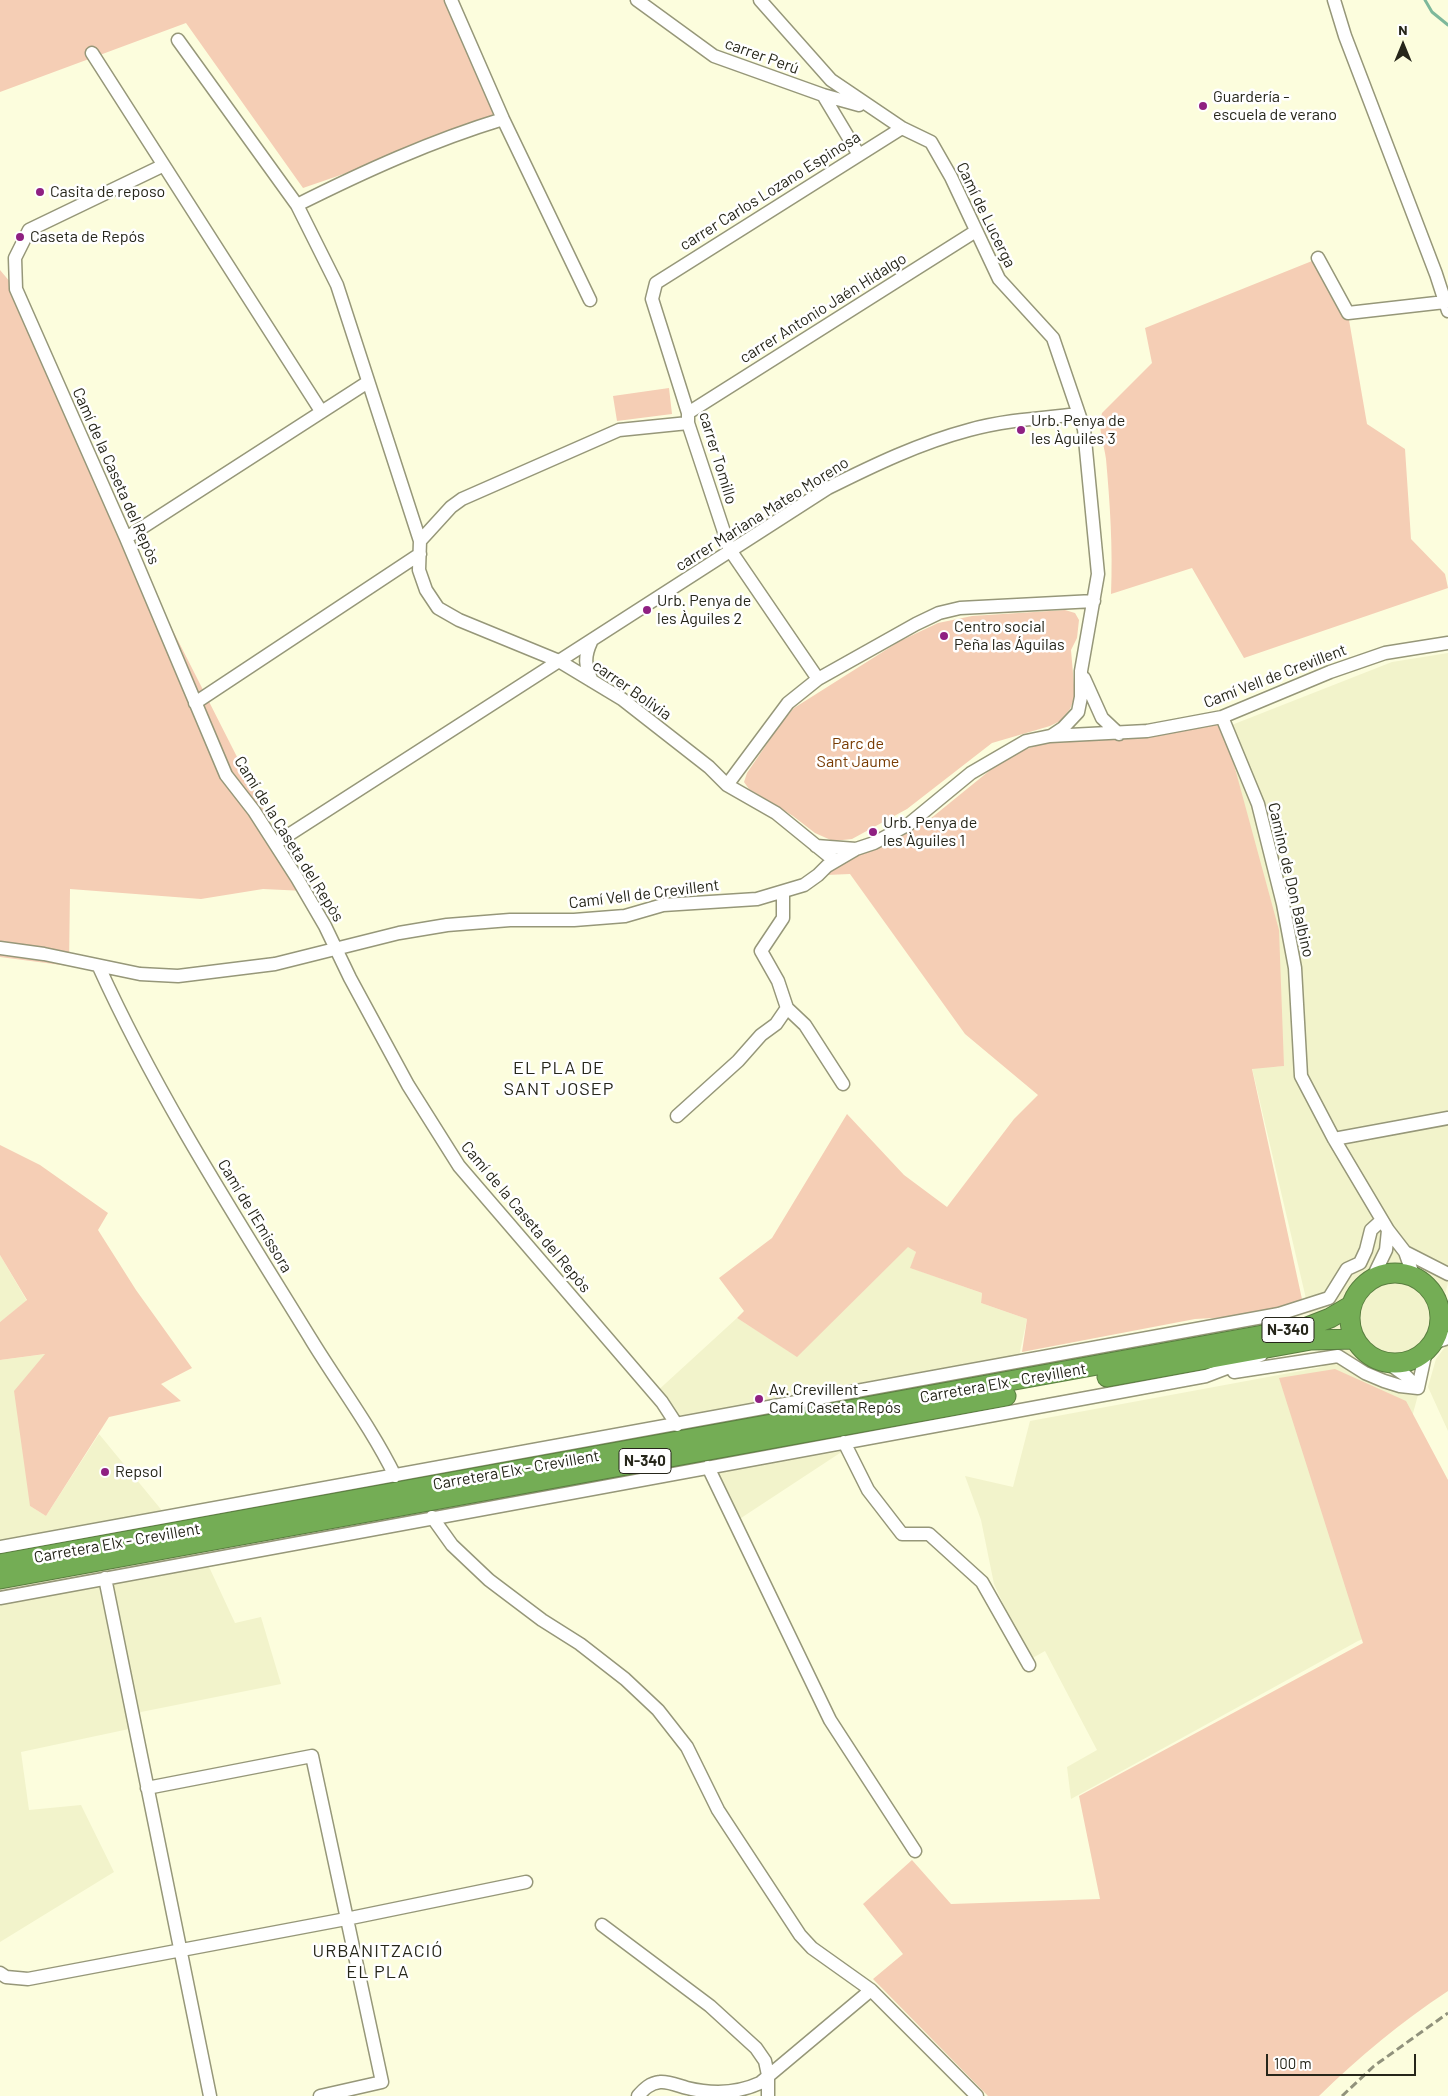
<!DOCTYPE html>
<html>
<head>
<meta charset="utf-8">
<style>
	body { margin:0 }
	#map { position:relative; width:1448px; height:2096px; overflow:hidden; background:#fcfddd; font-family:Barlow,sans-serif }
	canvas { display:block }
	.north { position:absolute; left:1378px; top:20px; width:50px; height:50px; -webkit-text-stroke:4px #fff; paint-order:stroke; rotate:0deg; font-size:14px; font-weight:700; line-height:20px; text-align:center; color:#26261a }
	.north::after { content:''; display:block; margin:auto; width:18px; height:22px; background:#26261a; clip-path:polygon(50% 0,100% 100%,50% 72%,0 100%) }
	.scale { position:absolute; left:1266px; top:2054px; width:150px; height:22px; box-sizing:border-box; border:2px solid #26261a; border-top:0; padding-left:6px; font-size:15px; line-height:18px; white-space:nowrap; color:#26261a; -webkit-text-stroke:4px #fff; paint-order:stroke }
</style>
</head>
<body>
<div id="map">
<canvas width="1448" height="2096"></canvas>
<div class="north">N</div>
<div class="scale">100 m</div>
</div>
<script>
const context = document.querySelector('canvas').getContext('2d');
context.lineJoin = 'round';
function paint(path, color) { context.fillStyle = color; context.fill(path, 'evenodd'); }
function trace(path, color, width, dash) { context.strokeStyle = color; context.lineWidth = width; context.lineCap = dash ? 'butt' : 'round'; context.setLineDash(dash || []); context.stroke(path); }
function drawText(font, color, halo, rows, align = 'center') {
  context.font = font + ' Barlow,sans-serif'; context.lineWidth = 5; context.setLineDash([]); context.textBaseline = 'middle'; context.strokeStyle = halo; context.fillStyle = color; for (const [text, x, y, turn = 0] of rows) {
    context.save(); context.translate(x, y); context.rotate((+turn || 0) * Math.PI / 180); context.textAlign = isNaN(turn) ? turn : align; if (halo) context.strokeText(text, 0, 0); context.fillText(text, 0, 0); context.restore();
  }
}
const built = new Path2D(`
	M 1448,653 L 1448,1283 L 1411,1421 L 1448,1606 L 1358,1641 L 1071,1799 L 1067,1767 L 1097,1750 L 1045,1651 L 1029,1660 L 994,1584 L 981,1520 L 965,1476 L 1013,1487 L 1030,1421 L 1322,1367 L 1252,1068 L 1284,1066 L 1224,728 L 1392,662 Z
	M 908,1246 L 916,1252 L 911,1268 L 982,1293 L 981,1303 L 1027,1319 L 1019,1356 L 743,1406 L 665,1418 L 654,1394 L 737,1318 L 797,1356 Z
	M 0,1255 L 27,1301 L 0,1322 Z
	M 1448,1343 L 1448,1431 L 1428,1387 L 1436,1359 Z
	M 46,1354 L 30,1506 L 46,1516 L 99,1434 L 210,1569 L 235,1623 L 261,1617 L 281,1684 L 141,1712 L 129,1729 L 21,1752 L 29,1810 L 81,1805 L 114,1872 L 0,1942 L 0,1360 Z
	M 843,1451 L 738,1520 L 718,1472 Z`);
const green = new Path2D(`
	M 0,0 L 451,0 L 503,119 L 303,188 L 186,23 L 0,92 Z
	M 1312,261 L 1349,320 L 1367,424 L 1405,449 L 1411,539 L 1445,574 L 1448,588 L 1244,658 L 1192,568 L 1111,594 C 1113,548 1110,504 1106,459 C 1104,443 1097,428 1102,413 L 1152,363 L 1145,328 Z
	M 0,270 L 16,289 L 126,538 L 305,891 L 263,889 L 201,899 L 70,889 L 69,966 L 0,957 Z
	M 669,388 L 672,414 L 617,421 L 613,396 Z
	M 1065,610 L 1075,613 L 1079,620 L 1077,638 L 1071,650 L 1075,697 L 1070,709 L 1060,721 L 1050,726 L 992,743 L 907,809 L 852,839 L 833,841 L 815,833 L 793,816 L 749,789 L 744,782 L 747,773 L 779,726 L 794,708 L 900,641 L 938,623 L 972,616 Z
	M 1216,725 L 1224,728 L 1279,930 L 1284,1066 L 1252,1069 L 1305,1313 L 1195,1319 L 1022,1352 L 1027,1319 L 981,1303 L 982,1293 L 910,1268 L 916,1252 L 908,1247 L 797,1357 L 737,1318 L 744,1311 L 719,1278 L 772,1238 L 847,1114 L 904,1175 L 947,1207 L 1014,1119 L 1038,1095 L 965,1034 L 850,874 L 826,875 L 854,855 L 892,842 L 930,819 L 994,767 L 1024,750 L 1047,742 L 1148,737 Z
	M 0,1145 L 40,1165 L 108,1213 L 98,1230 L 136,1290 L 192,1368 L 161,1384 L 181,1401 L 109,1417 L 46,1516 L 30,1506 L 14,1391 L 45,1354 L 0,1360 L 0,1322 L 27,1300 L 0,1255 Z
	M 1335,1369 L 1406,1401 L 1448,1480 L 1448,1991 C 1401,2022 1359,2057 1319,2096 L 988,2096 L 873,1979 L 903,1954 L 863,1904 L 912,1860 L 951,1904 L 1100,1899 L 1079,1796 L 1363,1643 L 1279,1378 Z`);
const stream = new Path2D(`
	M 1425,0 L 1432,12 L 1448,25`);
const minor = new Path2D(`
	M 451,0 L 503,119 L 590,300
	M 637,0 L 714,56 L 823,95 L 859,155
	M 760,0 L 831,80 L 902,128 L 931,142 L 951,177 L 999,279 L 1053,338 L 1084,429 L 1098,574 L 1081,671 L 1081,697 L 1078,712 L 1063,728 L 1051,736
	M 1334,0 L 1345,36 L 1436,274 L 1448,311
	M 178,40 L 297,205 L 337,285 L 420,541 L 419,570 L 426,590 L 438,608 L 459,620 L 559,661 L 622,699 L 709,767 L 727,785 L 776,813 L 835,861
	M 92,53 L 321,411
	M 823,95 L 859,105
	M 162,166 L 29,230 L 15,258 L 16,289 L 126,538 L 226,775 L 254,811 L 297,878 L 325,926 L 350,978 L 408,1085 L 459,1166 L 662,1402 L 677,1425
	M 297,205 C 365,171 431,141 503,119
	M 1318,258 L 1348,313 L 1445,302
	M 688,413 L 976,231
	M 126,538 L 368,382
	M 420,541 L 451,507 L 462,499 L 619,430 L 688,423
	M 591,642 C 584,657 585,666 592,681
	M 1084,678 L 1102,718 L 1119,734
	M 818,679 L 730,550 L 688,423 L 688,413 L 652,299 L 656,283 L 902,128
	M 195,703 L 420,554
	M 1222,717 L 1258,804 L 1283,904 L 1295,968 L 1301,1076 L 1334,1139 L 1388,1230 L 1405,1252 L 1414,1277
	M 727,785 L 788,703 L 818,679 L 916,624 L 939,613 L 960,608 L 1094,601
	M 276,843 L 828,488 C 874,465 920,443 969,430 C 1005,420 1043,418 1079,414
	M 816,846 L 856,849
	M 0,948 L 44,954 L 140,974 L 178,976 L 275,964 L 399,933 L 447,925 L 510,920 L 574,920 L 625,916 L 663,905 L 757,899 L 804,885 L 818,875 L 827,866 L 856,849 L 874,843 L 909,824 L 971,773 L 1026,741 L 1050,736 L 1147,731 L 1222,717 L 1330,672 L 1385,653 L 1448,643
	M 99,967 C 158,1097 237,1219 312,1341 C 339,1385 372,1429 395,1476
	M 787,1008 L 805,1025 L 843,1084
	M 677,1116 L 738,1061 L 761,1035 L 776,1024 L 787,1008 L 778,981 L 761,951 L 783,918 L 783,892
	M 1334,1139 L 1448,1118
	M 1405,1252 L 1448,1274
	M 1372,1279 L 1386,1250 L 1388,1230
	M 1433,1343 L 1448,1338
	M 1388,1363 L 1405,1375 L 1418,1388
	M 1234,1372 L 1338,1356 L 1365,1373 L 1384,1381 L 1400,1386 L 1418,1388
	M 1418,1388 L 1426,1351
	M 844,1442 L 868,1490 L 902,1534 L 929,1534 L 982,1582 L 1029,1665
	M 708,1467 L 830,1720 L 915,1851
	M 432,1517 L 452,1545 L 489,1580 L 542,1620 L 580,1644 L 625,1679 L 658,1710 L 687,1747 L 718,1810 L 800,1935 L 812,1948 L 871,1990 L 977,2096
	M 0,1547 L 1279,1314 L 1329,1298 L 1347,1269 L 1360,1263 L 1366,1250 L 1371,1230 L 1382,1220
	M 105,1578 L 210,2096
	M 0,1598 L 1206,1376 L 1261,1355
	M 147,1788 L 312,1756 L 382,2082 L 320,2096
	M 602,1925 L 710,2006 L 756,2048 L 765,2061 L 768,2075 L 768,2096
	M 0,1973 L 6,1977 L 28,1979 L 346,1919 L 526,1882
	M 638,2096 C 644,2089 650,2083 660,2082 C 668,2081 679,2086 687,2088 C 712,2094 736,2094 760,2083 L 871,1990`);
const highway = new Path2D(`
	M1350 1318a45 45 0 1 1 90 0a45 45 0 1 1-90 0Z
	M 1107,1377 L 1311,1340 L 1355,1339
	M 0,1564 L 1307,1327 L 1330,1318 L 1352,1305
	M 0,1579 L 1006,1396`);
const rail = new Path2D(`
	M 1342,2096 L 1374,2066 L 1448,2013`);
const markers = [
	[1203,106,5,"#8f2082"],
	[40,192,5,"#8f2082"],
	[20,237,5,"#8f2082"],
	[1021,430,5,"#8f2082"],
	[647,610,5,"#8f2082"],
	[944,636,5,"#8f2082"],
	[873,832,5,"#8f2082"],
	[759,1399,5,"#8f2082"],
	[105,1472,5,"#8f2082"]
];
const shields = [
	[1288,1330,52],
	[645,1461,52]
];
const shieldNames = [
	["N-340",1288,1330],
	["N-340",645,1461]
];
const streetNames = [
	["carrer Perú",762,56,20],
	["carrer Carlos Lozano Espinosa",770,191,-32],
	["Camí de Lucerga",986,215,64],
	["carrer Antonio Jaén Hidalgo",823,308,-32],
	["carrer Tomillo",718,458,73],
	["Camí de la Caseta del Repòs",116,476,66],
	["carrer Mariana Mateo Moreno",762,514,-32],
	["Camí Vell de Crevillent",1275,676,-21],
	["carrer Bolivia",632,690,35],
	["Camí de la Caseta del Repòs",289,839,58],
	["Camino de Don Balbino",1291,880,77],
	["Camí Vell de Crevillent",644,894,-7],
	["Camí de l'Emissora",255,1216,59],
	["Camí de la Caseta del Repòs",526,1217,50],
	["Carretera Elx - Crevillent",1003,1383,-10],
	["Carretera Elx - Crevillent",516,1470,-10],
	["Carretera Elx - Crevillent",117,1543,-10]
];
const poiNames = [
	["Guardería -",1213,97],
	["escuela de verano",1213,115],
	["Casita de reposo",50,192],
	["Caseta de Repós",30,237],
	["Urb. Penya de",1031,421],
	["les Àguiles 3",1031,439],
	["Urb. Penya de",657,601],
	["les Àguiles 2",657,619],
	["Centro social",954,627],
	["Peña las Águilas",954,645],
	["Urb. Penya de",883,823],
	["les Àguiles 1",883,841],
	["Av. Crevillent -",769,1390],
	["Camí Caseta Repós",769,1408],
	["Repsol",115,1472]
];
const parkNames = [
	["Parc de",858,744],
	["Sant Jaume",858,762]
];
const neighbourhoodNames = [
	["EL PLA DE",559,1068],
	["SANT JOSEP",559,1089],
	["URBANITZACIÓ",378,1951],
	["EL PLA",378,1972]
];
paint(built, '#f2f3cb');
paint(green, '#f5ceb5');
trace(stream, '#7db89b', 3);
trace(minor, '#969779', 15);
trace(highway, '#597e40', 21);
trace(minor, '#fff', 12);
trace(highway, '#74ad55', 19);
trace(rail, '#91927c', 3, [8, 4]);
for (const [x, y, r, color] of markers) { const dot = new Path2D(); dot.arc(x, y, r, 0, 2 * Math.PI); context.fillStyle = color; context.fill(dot); trace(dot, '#fff', 2); }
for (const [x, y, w] of shields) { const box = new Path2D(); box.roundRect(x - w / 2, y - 12.5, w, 25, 4); context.fillStyle = '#fff'; context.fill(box); trace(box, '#26261a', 1); }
drawText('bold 15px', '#26261a', null, shieldNames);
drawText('16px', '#26261a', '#fff', streetNames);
drawText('16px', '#26261a', '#fff', poiNames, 'left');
drawText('16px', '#783b02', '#fff', parkNames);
context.letterSpacing = '1px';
drawText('18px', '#26261a', '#fff', neighbourhoodNames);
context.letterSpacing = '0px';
</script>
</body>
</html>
